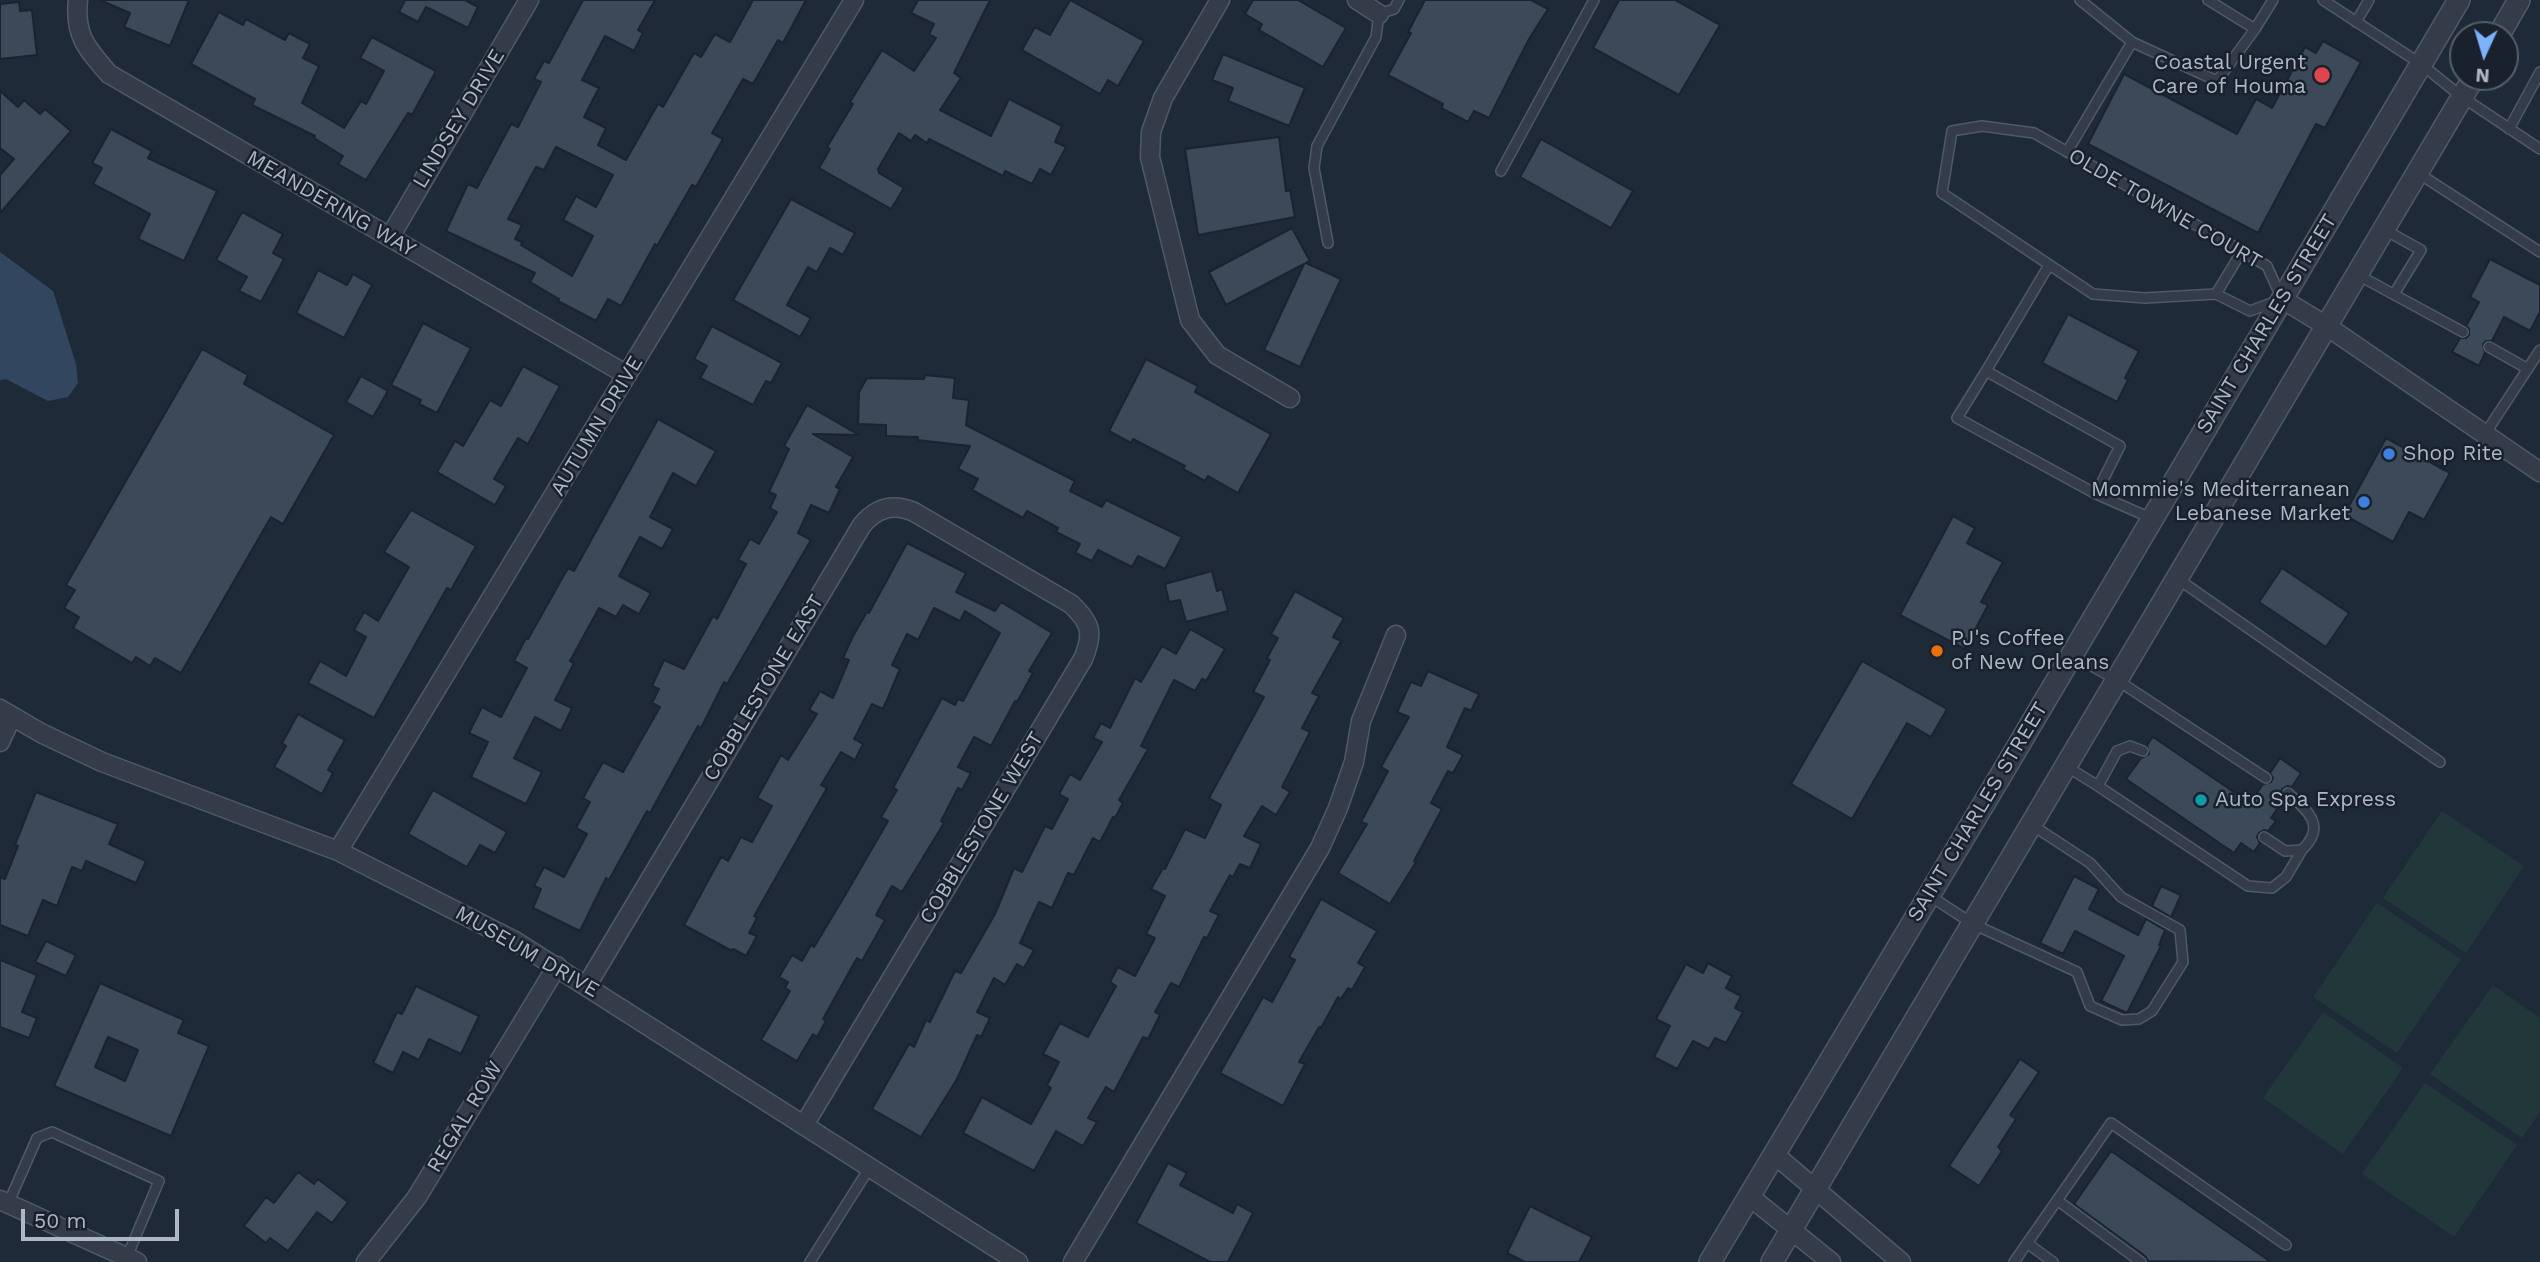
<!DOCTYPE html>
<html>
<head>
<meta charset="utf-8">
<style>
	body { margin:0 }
	#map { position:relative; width:2540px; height:1262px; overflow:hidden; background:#1f2a38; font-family:"Work Sans",sans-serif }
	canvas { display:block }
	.north { position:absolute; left:2449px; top:21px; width:70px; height:70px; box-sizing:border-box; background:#18212c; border:2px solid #545d69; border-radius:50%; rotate:184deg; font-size:19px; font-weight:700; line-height:28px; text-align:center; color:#adb7c5 }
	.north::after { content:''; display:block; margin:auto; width:24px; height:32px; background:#7cb1fb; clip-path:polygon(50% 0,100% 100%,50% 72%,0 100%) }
	.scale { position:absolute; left:21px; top:1209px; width:158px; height:32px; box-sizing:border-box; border:4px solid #adb7c5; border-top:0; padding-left:9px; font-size:21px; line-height:24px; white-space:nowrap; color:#adb7c5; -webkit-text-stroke:5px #18212c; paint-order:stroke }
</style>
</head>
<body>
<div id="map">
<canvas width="2540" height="1262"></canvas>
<div class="north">N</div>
<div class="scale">50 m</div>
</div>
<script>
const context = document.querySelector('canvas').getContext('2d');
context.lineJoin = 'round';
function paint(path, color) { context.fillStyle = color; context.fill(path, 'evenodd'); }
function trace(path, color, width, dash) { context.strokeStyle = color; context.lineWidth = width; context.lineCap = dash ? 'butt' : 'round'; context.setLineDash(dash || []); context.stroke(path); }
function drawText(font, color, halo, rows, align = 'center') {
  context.font = font + ' "Work Sans",sans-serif'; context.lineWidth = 5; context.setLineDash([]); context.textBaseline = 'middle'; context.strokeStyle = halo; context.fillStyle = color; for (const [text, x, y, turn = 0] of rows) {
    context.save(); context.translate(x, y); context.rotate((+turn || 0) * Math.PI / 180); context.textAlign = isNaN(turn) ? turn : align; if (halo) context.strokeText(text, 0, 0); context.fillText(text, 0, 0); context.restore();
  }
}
const green = new Path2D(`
	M 2442,811 L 2524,866 L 2466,953 L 2383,898 Z
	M 2377,903 L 2461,959 L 2397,1053 L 2313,997 Z
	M 2493,985 L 2540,1018 L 2540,1112 L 2522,1138 L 2430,1074 Z
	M 2323,1012 L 2403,1068 L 2343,1154 L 2263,1098 Z
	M 2425,1083 L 2517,1145 L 2454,1237 L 2362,1174 Z`);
const water = new Path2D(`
	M 0,252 L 53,291 L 76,364 L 78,383 L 68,397 L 48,401 L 6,379 L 0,380 Z`);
const building = new Path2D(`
	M 100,0 L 189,0 L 170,46 L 124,27 L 130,13 Z
	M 405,0 L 465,0 L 478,7 L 468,28 L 426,7 L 418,22 L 399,12 Z
	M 583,0 L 655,0 L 638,30 L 643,33 L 634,51 L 605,36 L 582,80 L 599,88 L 584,117 L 606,128 L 598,145 L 626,160 L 658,104 L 663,107 L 694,53 L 701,57 L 715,34 L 730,42 L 753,0 L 806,0 L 783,43 L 778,40 L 753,84 L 743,79 L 712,133 L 723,139 L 696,187 L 692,185 L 657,246 L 655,244 L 621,306 L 608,299 L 596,321 L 558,301 L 559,299 L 530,282 L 535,273 L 446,231 L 468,184 L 477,188 L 511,124 L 518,127 L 541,82 L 534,79 L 544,61 L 549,63 ZM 556,147 L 613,175 L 596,207 L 576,196 L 563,220 L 593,236 L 572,276 L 521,245 L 522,242 L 515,239 L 522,225 L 508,219 L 536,167 L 544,170 Z
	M 918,0 L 990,0 L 954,73 L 961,78 L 940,110 L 991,136 L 1009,99 L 1062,126 L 1055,142 L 1066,147 L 1051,175 L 1040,169 L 1032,184 L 1005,171 L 1003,176 L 929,139 L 927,143 L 915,135 L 911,141 L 899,133 L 878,169 L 879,173 L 904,188 L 891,209 L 819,168 L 830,149 L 827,147 L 853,104 L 850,102 L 882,50 L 914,71 L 936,38 L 929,34 L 934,24 L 911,13 Z
	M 1070,0 L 1144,41 L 1118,86 L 1108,80 L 1100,94 L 1022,50 L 1035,27 L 1050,35 Z
	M 1253,0 L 1298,0 L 1346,28 L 1323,67 L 1259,30 L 1262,24 L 1245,14 Z
	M 1425,0 L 1531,0 L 1548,9 L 1529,39 L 1489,118 L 1474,111 L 1468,122 L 1441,108 L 1443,104 L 1388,75 L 1411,33 L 1408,32 Z
	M 1619,0 L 1675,0 L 1720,25 L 1679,95 L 1593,48 Z
	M 19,2 L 20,11 L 32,10 L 37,55 L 0,59 L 0,4 Z
	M 219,12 L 243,25 L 246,19 L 285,40 L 289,33 L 310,44 L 303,58 L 319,66 L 302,103 L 344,128 L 361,101 L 366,104 L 384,71 L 360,58 L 372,37 L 436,71 L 412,115 L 408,113 L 366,180 L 338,164 L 343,156 L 314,138 L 315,136 L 252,105 L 255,99 L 191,64 Z
	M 2323,41 L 2361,62 L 2325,128 L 2316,124 L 2258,233 L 2088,144 L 2124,74 L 2237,134 L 2256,99 L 2272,108 L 2305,47 L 2316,53 Z
	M 1223,54 L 1305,88 L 1289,126 L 1228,101 L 1233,88 L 1212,80 Z
	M 0,91 L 18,107 L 24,100 L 40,114 L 45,109 L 71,131 L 0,213 L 0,175 L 14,159 L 0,148 Z
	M 111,129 L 152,151 L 148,158 L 217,191 L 184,261 L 138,239 L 150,214 L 93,184 L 102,168 L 92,163 Z
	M 1279,137 L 1286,191 L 1290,190 L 1295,217 L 1198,235 L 1185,149 Z
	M 1541,139 L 1633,191 L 1611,228 L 1520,177 Z
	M 791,199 L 855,233 L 843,255 L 830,248 L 817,272 L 808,267 L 787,305 L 811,318 L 800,337 L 733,300 Z
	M 242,212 L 283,234 L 273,253 L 284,259 L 261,302 L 239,291 L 247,277 L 216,260 Z
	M 1292,228 L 1310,261 L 1306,263 L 1341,279 L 1300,367 L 1264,350 L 1304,264 L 1226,305 L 1209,272 Z
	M 2490,259 L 2540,285 L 2540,312 L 2530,331 L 2504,317 L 2492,341 L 2486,341 L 2483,344 L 2485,353 L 2479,366 L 2452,352 L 2460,338 L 2466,338 L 2469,335 L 2469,329 L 2466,326 L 2479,302 L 2470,297 Z
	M 318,270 L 347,285 L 353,274 L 372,285 L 344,338 L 296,313 Z
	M 2068,314 L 2139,351 L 2125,378 L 2128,380 L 2117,402 L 2042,363 Z
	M 423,323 L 471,348 L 437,413 L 419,404 L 421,400 L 391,385 Z
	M 712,326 L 782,363 L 771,383 L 766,381 L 753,405 L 700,378 L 707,366 L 694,359 Z
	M 202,349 L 248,375 L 244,384 L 334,435 L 283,524 L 271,517 L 181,673 L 155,658 L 150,666 L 136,657 L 132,663 L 73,628 L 79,617 L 64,608 L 75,590 L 66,585 Z
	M 1146,359 L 1198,386 L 1195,392 L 1271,434 L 1238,493 L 1208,476 L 1205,481 L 1183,469 L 1185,466 L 1133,439 L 1131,443 L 1109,431 Z
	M 523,366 L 560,386 L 528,444 L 518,438 L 494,479 L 506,486 L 495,505 L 437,472 L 455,441 L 463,446 L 490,400 L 501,406 Z
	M 925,375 L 955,378 L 953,398 L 969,400 L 966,425 L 1075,481 L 1070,491 L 1102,507 L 1106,500 L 1182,537 L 1165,569 L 1138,556 L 1132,567 L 1098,550 L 1092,561 L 1075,553 L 1080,544 L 1056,532 L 1058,528 L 1027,511 L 1023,518 L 972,490 L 978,479 L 958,469 L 970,446 L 917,440 L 918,437 L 886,436 L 886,425 L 858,424 L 859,392 L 867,378 L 924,379 Z
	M 361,376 L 388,391 L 373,417 L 346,402 Z
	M 807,405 L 859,435 L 813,434 L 853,457 L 836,487 L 840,489 L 829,513 L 811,505 L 798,533 L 811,540 L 727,684 L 724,682 L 701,728 L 698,726 L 650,813 L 647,811 L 609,880 L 606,878 L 580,931 L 533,908 L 541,889 L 534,886 L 544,867 L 564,877 L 587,834 L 576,828 L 590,802 L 583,798 L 603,762 L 623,772 L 660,707 L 652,703 L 659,689 L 652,686 L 664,660 L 684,669 L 713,616 L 717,619 L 746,564 L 738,560 L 750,539 L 759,544 L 777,512 L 770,508 L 776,495 L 769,492 L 789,449 L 784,446 Z
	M 658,419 L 716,451 L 696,486 L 673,473 L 650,517 L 673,529 L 662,549 L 640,537 L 619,576 L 651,593 L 639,614 L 623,605 L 616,617 L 599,608 L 570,661 L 574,663 L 555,700 L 572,708 L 561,731 L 535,717 L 514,758 L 542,772 L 526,804 L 471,777 L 488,742 L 469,733 L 482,707 L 501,717 L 527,668 L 514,661 L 526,638 L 528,639 L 568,568 L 574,571 Z
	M 2386,438 L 2450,473 L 2424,520 L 2409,512 L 2393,542 L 2344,515 Z
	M 411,510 L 476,546 L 451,590 L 447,588 L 374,718 L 308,683 L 320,661 L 346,676 L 366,637 L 354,630 L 364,612 L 378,621 L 409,567 L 384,552 Z
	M 1953,516 L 1975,528 L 1967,543 L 2003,562 L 1981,602 L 1988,605 L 1965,649 L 1900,615 Z
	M 907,543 L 966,573 L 956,592 L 995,611 L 1001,602 L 1052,633 L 1029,671 L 1033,673 L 1017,702 L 1015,701 L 991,746 L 974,737 L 958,767 L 971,773 L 962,790 L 958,788 L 941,821 L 944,823 L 902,892 L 892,886 L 876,915 L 885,920 L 862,961 L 857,958 L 823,1019 L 826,1021 L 817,1037 L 813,1034 L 797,1061 L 761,1040 L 790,991 L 785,988 L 788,982 L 779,977 L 792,955 L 802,961 L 811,945 L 814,947 L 844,897 L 888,821 L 881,817 L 897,790 L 893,788 L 942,698 L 955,705 L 958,699 L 963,701 L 1000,633 L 965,611 L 960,621 L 934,608 L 918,640 L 907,634 L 892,665 L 900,669 L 883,709 L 872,704 L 854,739 L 863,744 L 855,760 L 841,752 L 821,785 L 827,788 L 754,916 L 757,918 L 749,933 L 757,936 L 746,956 L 733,949 L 732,951 L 684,925 L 721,857 L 728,861 L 741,837 L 752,842 L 772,806 L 757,798 L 781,755 L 788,760 L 817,714 L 809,710 L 820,691 L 833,698 L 849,660 L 843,658 L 853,636 L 867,612 L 869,613 Z
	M 2282,568 L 2349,613 L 2326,647 L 2259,602 Z
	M 1212,571 L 1217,591 L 1222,589 L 1228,611 L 1186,622 L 1180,600 L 1169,602 L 1165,584 Z
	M 1295,591 L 1344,618 L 1333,637 L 1341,641 L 1312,693 L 1319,696 L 1302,728 L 1310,732 L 1282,787 L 1290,792 L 1276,815 L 1262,806 L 1244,836 L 1261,844 L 1250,868 L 1240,864 L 1233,877 L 1230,875 L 1210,911 L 1219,915 L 1207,938 L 1204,937 L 1179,987 L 1171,983 L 1155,1012 L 1160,1015 L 1148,1039 L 1143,1037 L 1114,1092 L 1106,1087 L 1088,1118 L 1097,1122 L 1083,1146 L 1056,1131 L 1034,1171 L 963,1133 L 982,1097 L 1031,1124 L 1051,1088 L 1047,1085 L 1059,1062 L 1043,1054 L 1060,1023 L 1088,1037 L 1116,986 L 1110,982 L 1118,967 L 1135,976 L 1155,938 L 1146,934 L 1165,896 L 1151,889 L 1163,868 L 1165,869 L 1185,829 L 1205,838 L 1221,805 L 1209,798 L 1264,697 L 1253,692 L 1270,660 L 1267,658 L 1278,638 L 1271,634 Z
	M 1190,629 L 1225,649 L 1206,681 L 1202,679 L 1195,691 L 1174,680 L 1141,746 L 1148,749 L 1119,800 L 1123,803 L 1115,818 L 1113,817 L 1100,842 L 1093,838 L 1074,875 L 1068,873 L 1052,908 L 1039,902 L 1020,943 L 1034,950 L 1024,968 L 1017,964 L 1005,985 L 994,978 L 977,1012 L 990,1018 L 981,1037 L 977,1035 L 957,1079 L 921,1137 L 872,1109 L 909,1044 L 914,1047 L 926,1020 L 930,1022 L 955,971 L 961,973 L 995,914 L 1014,868 L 1022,872 L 1045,826 L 1052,829 L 1068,799 L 1059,794 L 1070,774 L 1080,780 L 1102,742 L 1093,738 L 1101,723 L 1110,728 L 1135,678 L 1141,682 L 1162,646 L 1176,654 Z
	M 1862,661 L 1947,709 L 1931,737 L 1907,723 L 1852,819 L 1791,784 Z
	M 1428,671 L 1479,694 L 1471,711 L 1465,708 L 1447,747 L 1463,755 L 1453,773 L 1448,771 L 1431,803 L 1442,809 L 1414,861 L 1416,862 L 1390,904 L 1338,873 L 1367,824 L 1361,822 L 1388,771 L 1381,767 L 1409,717 L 1397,712 L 1411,682 L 1421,686 Z
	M 298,714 L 345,740 L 328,770 L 333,773 L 322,794 L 274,767 L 286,746 L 282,743 Z
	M 2153,737 L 2250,803 L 2263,784 L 2271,782 L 2273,778 L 2270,773 L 2280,758 L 2301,773 L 2292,787 L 2287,786 L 2282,789 L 2281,794 L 2284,799 L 2271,818 L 2276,821 L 2268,831 L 2264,830 L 2259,833 L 2257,837 L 2260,843 L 2254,852 L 2241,843 L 2234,853 L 2126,779 L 2141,758 L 2149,754 L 2147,745 Z
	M 433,790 L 507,832 L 495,853 L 480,845 L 467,867 L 408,834 Z
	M 36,792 L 118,824 L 109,844 L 146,861 L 136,883 L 86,861 L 82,871 L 72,867 L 57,906 L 43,900 L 28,936 L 0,925 L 0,877 L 5,879 L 18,846 L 15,845 Z
	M 2074,876 L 2099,889 L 2089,909 L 2138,935 L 2146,919 L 2165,930 L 2159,945 L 2161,946 L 2127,1013 L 2101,1001 L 2124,956 L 2075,931 L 2063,954 L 2040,943 Z
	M 2161,886 L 2181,895 L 2171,917 L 2152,906 Z
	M 1321,899 L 1377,931 L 1358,963 L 1365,967 L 1352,990 L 1348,988 L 1341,999 L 1338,997 L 1321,1028 L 1319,1027 L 1299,1062 L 1305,1064 L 1283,1106 L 1220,1073 L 1263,997 L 1272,1002 L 1295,960 L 1289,957 Z
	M 46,941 L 76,955 L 66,976 L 35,962 Z
	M 0,960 L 37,975 L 22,1012 L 37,1018 L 29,1038 L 0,1027 Z
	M 1708,963 L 1732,976 L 1726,988 L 1741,996 L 1735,1008 L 1743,1012 L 1726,1043 L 1715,1038 L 1709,1049 L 1693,1041 L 1677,1069 L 1654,1057 L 1670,1026 L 1656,1019 L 1686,964 L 1703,973 Z
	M 100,983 L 184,1020 L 178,1033 L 209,1046 L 171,1136 L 54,1086 ZM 108,1037 L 138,1050 L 125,1081 L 95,1067 Z
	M 416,986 L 479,1016 L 461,1054 L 429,1039 L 419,1060 L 403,1052 L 393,1073 L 373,1063 L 397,1012 L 402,1014 Z
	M 2020,1059 L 2039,1072 L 2010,1115 L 2016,1119 L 1998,1147 L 2002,1151 L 1979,1186 L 1949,1166 Z
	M 2111,1151 L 2271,1262 L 2148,1261 L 2145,1256 L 2074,1204 Z
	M 1168,1163 L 1187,1173 L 1180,1185 L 1233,1213 L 1237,1204 L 1253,1213 L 1228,1262 L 1210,1262 L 1136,1223 Z
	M 298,1172 L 314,1184 L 318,1179 L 348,1202 L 332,1223 L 317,1212 L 288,1251 L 270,1238 L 266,1243 L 244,1226 L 266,1197 L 274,1203 Z
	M 1530,1206 L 1592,1237 L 1579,1262 L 1525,1262 L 1507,1253 Z`);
const service = new Path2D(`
	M 2080,0 L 2132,42 L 2217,81 L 2255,29 L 2208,0
	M 2323,0 L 2421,64 L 2462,97 L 2540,149
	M 2356,22 L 2369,0
	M 2255,29 L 2273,0
	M 1982,126 L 2034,133 L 2242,251 L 2267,266 L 2282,299 L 2250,311 L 2216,294 L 2145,298 L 2093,294 L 1942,193 L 1952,131 Z
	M 2509,129 L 2540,72
	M 2067,152 L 2132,42
	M 1501,171 L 1594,0
	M 2418,173 L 2540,252
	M 2385,230 L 2421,250 L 2394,294
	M 1328,243 L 1314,168 L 1317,146 L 1376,37 L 1379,14 L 1394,9 L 1399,0
	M 2049,265 L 1986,371 L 2120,446 L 2096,494 L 2153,519
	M 2358,275 L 2463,332
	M 2216,294 L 2242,251
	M 2489,347 L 2528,369
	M 1986,371 L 1957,418 L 2096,494
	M 2485,434 L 2540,350
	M 2178,579 L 2440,762
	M 2072,655 L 2117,680 L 2266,778
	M 2066,766 L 2098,786 L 2117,751 L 2130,746 L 2143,751
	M 2098,786 L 2248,886 L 2272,888 L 2286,877 L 2302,850
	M 2264,837 L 2285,851 L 2302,850 C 2327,826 2308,811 2288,793
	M 1930,896 L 1973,924 L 2077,972 L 2090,1006 L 2122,1020 L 2139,1019 L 2152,1011 L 2183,962 L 2180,930 L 2121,897 L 2090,863 L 2032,825
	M 2057,1200 L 2141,1262
	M 8,1204 L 37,1138 L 52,1132 L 159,1181 L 127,1257
	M 2027,1243 L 2053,1262
	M 810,1262 L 870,1167
	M 2014,1262 L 2111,1123 L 2286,1245`);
const minor = new Path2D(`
	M 78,0 C 74,35 87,49 109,74 C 282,174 454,276 627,375
	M 1220,0 L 1163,98 L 1151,132 L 1150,157 L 1190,320 L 1217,355 L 1290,398
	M 1357,0 L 1379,14
	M 390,237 L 529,0
	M 2282,299 L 2328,327 L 2540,472
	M 0,709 L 41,733 L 102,762 L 338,851 L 515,941 L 1018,1262
	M 0,742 L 12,716
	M 338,851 L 854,0
	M 587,985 L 862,525 C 876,508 893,503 914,512 L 1071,604 C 1091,623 1094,633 1083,659 L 804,1125
	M 1774,1154 L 1901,1262
	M 1749,1196 L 1831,1262
	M 0,1200 L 137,1262
	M 366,1262 L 417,1197 L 557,966
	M 1073,1262 L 1320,848 L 1338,808 L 1354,762 L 1361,721 L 1396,635`);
const tertiary = new Path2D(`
	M 2499,35 L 2519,0
	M 1710,1262 L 2001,775 L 2459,0
	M 1772,1262 L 2474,77`);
const markers = [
	[2322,75,9,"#e0444e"],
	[2389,454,7,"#3f7fe0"],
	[2364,502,7,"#3f7fe0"],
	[1937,651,7,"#e8710a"],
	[2201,800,7,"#0f9aa8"]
];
const poiNames = [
	["Coastal Urgent",2306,63,"right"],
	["Care of Houma",2306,87,"right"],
	["Shop Rite",2403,454],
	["Mommie's Mediterranean",2350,490,"right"],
	["Lebanese Market",2350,514,"right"],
	["PJ's Coffee",1951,639],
	["of New Orleans",1951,663],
	["Auto Spa Express",2215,800]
];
const streetNames = [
	["LINDSEY DRIVE",459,119,-59],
	["MEANDERING WAY",331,204,30],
	["OLDE TOWNE COURT",2165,209,30],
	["SAINT CHARLES STREET",2267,324,-59],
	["AUTUMN DRIVE",597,426,-59],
	["COBBLESTONE EAST",764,688,-59],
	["SAINT CHARLES STREET",1978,812,-59],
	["COBBLESTONE WEST",982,828,-59],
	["MUSEUM DRIVE",527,952,30],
	["REGAL ROW",465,1117,-59]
];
paint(green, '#213739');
paint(water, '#324660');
paint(building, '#3b4958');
trace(building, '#1a232f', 2);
trace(service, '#505a66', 12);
trace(minor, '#505a66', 21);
trace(tertiary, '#505a66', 24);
trace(service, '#333c48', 9);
trace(minor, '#333c48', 18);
trace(tertiary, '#333c48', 21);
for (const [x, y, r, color] of markers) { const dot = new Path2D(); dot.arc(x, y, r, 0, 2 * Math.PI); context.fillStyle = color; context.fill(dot); trace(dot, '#18212c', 2.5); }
drawText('21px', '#adb7c5', '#18212c', poiNames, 'left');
drawText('21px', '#adb7c5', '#18212c', streetNames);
</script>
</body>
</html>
